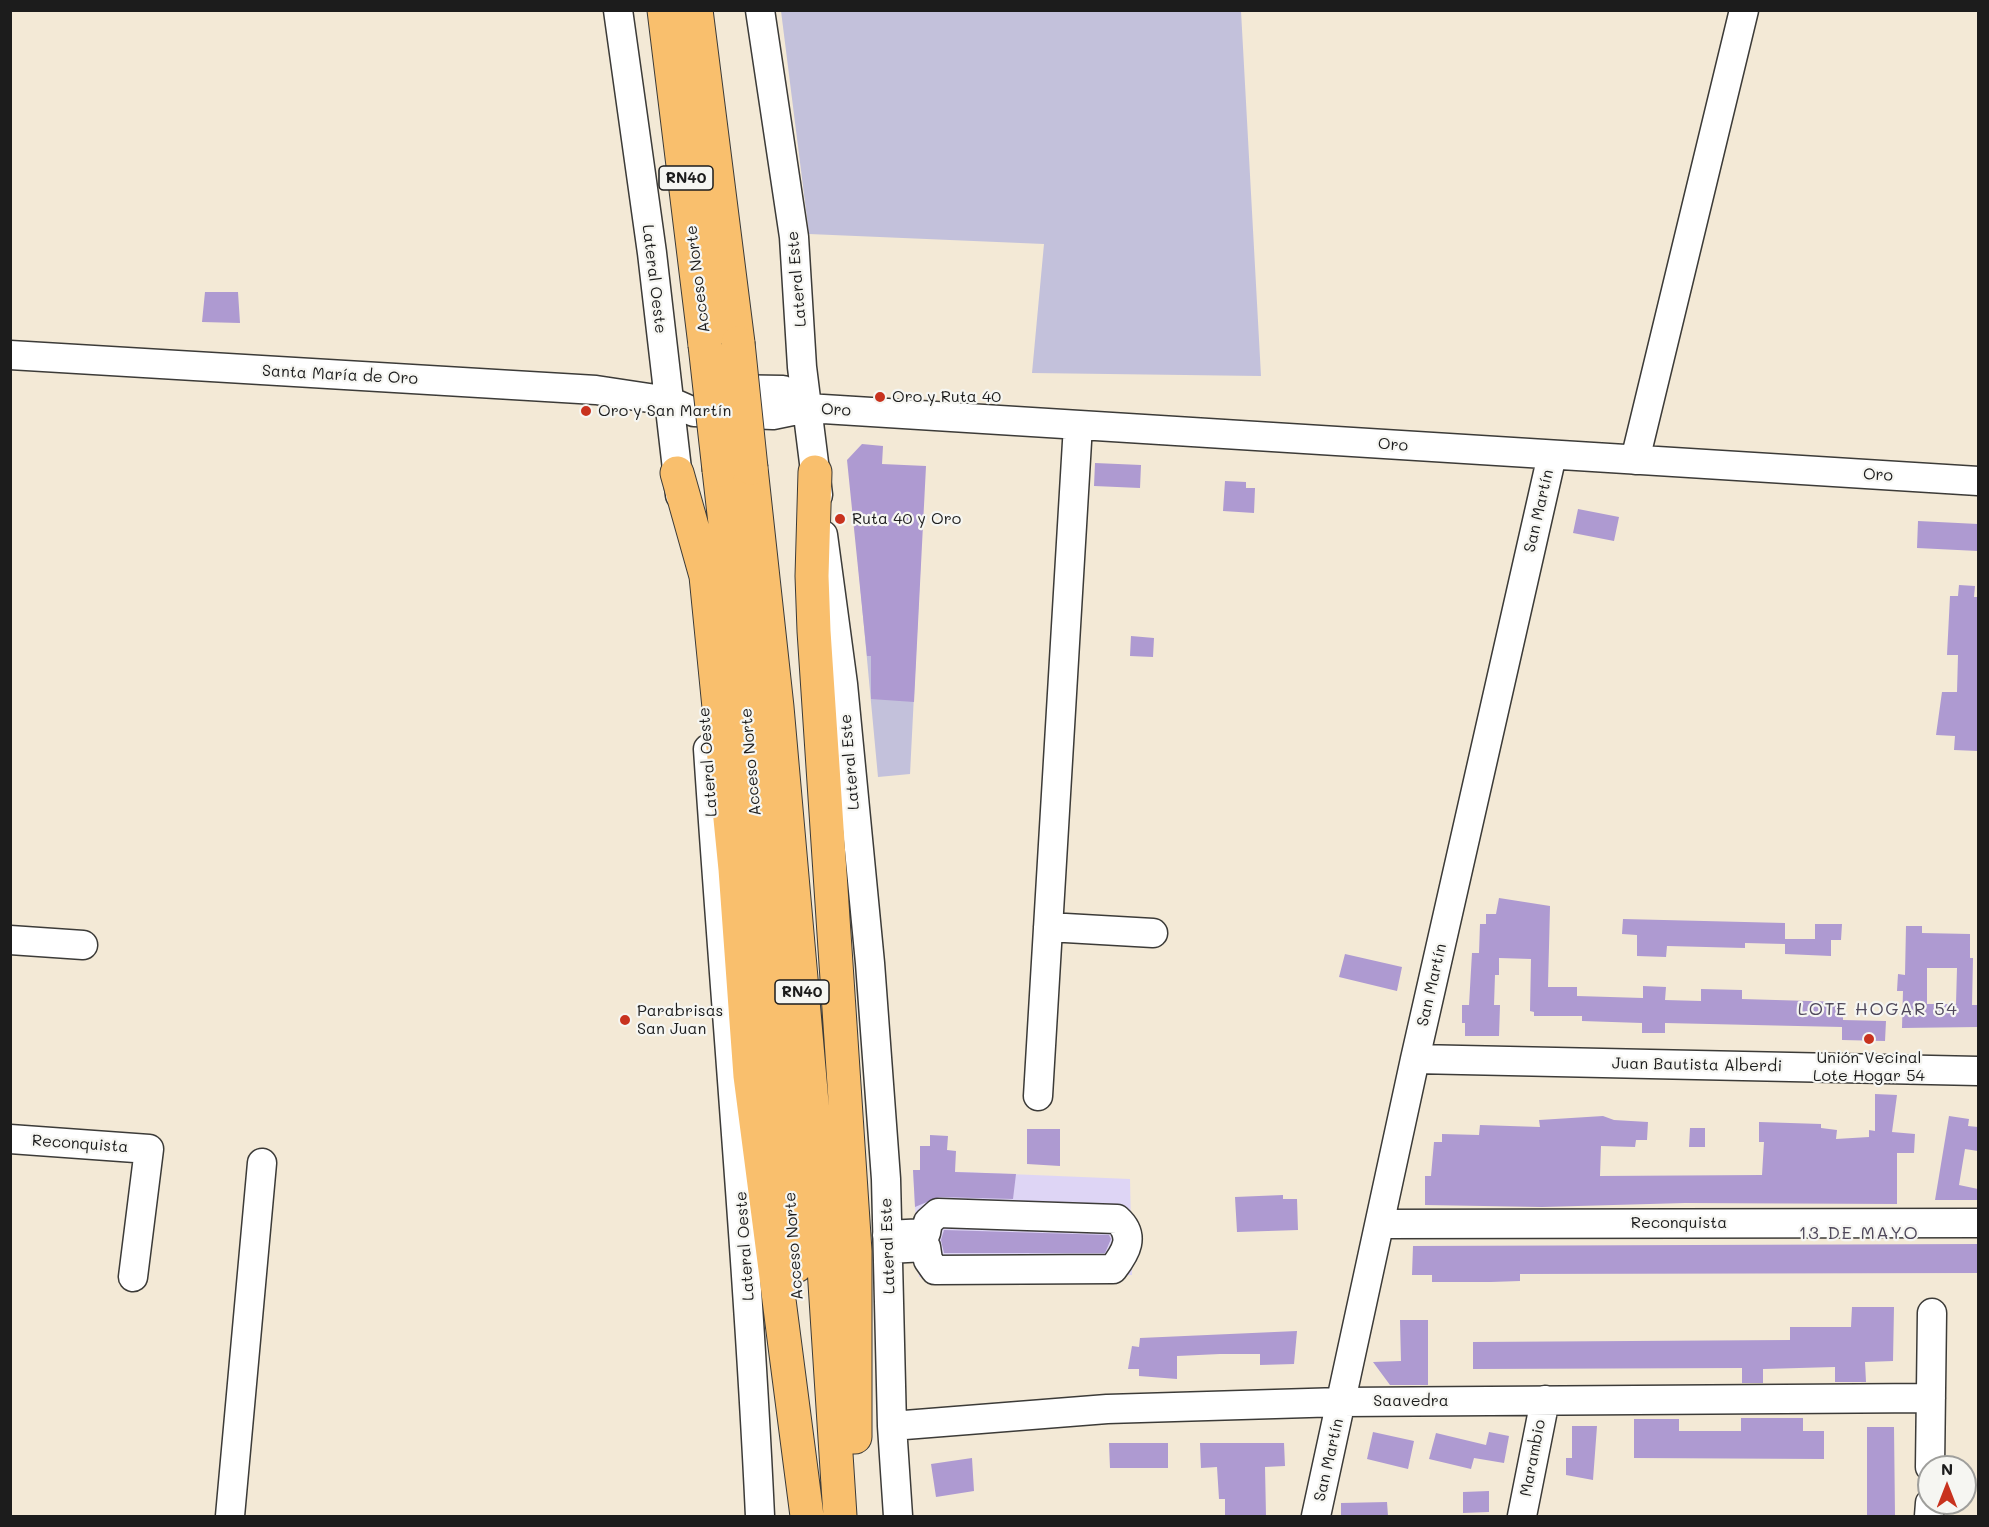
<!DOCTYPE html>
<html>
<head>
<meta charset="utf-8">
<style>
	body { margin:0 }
	#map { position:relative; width:1989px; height:1527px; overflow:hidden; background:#f3e9d6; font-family:Mali,sans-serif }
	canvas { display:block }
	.frame { position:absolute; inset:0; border:12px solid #1c1c1c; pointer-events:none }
	.north { position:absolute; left:1917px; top:1455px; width:60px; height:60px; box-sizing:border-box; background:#f6f6f2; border:2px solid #9f9f9c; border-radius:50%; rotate:0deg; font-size:16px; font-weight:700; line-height:24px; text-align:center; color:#1c1c1c }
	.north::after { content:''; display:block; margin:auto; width:21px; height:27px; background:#c8321e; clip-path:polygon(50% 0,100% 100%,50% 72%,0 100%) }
</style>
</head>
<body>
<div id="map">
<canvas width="1989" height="1527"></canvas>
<div class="frame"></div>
<div class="north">N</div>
</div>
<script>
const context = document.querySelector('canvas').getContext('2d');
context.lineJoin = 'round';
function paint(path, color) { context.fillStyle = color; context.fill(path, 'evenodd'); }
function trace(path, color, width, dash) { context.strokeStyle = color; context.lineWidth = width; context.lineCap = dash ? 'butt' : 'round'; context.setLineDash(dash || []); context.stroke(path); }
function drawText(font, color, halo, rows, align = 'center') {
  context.font = font + ' Mali,sans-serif'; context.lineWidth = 4.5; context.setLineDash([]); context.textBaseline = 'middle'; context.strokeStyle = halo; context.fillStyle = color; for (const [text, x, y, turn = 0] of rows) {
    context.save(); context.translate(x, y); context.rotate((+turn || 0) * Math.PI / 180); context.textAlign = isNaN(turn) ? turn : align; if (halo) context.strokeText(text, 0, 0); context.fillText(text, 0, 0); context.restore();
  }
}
const built = new Path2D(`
	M 913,1170 L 1130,1179 L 1132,1275 L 919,1277 Z`);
const industrial = new Path2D(`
	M 781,11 L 1241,11 L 1261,376 L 1032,373 L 1044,244 L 809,234 Z
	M 857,552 L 921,556 L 910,774 L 878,777 Z`);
const building = new Path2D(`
	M 205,292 L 238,292 L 240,323 L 202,322 Z
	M 862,444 L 883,446 L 882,464 L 926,466 L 914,702 L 871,699 L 871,656 L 867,656 L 847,460 Z
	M 1095,463 L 1141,465 L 1140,488 L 1094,486 Z
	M 1225,481 L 1246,482 L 1246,488 L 1255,488 L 1254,513 L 1223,511 Z
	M 1578,509 L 1619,517 L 1614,541 L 1573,533 Z
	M 1918,521 L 1978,524 L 1978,551 L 1917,548 Z
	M 1959,585 L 1975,586 L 1974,597 L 1978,597 L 1978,751 L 1954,750 L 1955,736 L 1936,735 L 1942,692 L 1957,692 L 1958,655 L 1947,655 L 1950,596 L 1958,596 Z
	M 1131,636 L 1154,638 L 1153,657 L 1130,656 Z
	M 1499,898 L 1550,906 L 1548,987 L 1577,987 L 1577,996 L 1643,998 L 1643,986 L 1666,987 L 1665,1000 L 1701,1001 L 1701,989 L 1742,990 L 1742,999 L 1843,1002 L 1843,1020 L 1886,1021 L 1885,1041 L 1842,1040 L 1842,1027 L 1665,1023 L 1665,1033 L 1642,1033 L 1642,1023 L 1582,1021 L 1582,1016 L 1534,1016 L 1534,1012 L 1530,1011 L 1531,959 L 1499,958 L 1499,975 L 1495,975 L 1494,1005 L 1500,1005 L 1499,1036 L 1465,1036 L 1465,1023 L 1462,1023 L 1462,1005 L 1469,1005 L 1472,953 L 1479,953 L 1480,924 L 1486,924 L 1486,914 L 1496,914 Z
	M 1623,919 L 1785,923 L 1785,944 L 1745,943 L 1745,948 L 1667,946 L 1666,957 L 1637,956 L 1637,935 L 1622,934 Z
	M 1815,924 L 1842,924 L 1841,940 L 1831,940 L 1831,956 L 1785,954 L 1785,939 L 1815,939 Z
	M 1906,926 L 1922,926 L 1922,933 L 1970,934 L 1970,958 L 1973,958 L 1972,1005 L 1978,1005 L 1978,1027 L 1902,1028 L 1903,991 L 1897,991 L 1898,974 L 1905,975 ZM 1927,968 L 1957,968 L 1956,1004 L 1927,1004 Z
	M 1345,954 L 1402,967 L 1397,991 L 1339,977 Z
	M 1875,1094 L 1897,1095 L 1892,1132 L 1915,1134 L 1914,1153 L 1897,1153 L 1897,1204 L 1685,1203 L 1542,1207 L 1425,1205 L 1425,1176 L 1431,1176 L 1434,1142 L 1442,1142 L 1442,1134 L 1479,1135 L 1480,1125 L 1540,1127 L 1539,1120 L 1603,1116 L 1614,1120 L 1648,1122 L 1647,1140 L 1636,1140 L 1635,1147 L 1601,1146 L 1600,1176 L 1762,1175 L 1764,1142 L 1759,1142 L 1759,1122 L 1821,1124 L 1821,1128 L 1837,1130 L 1836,1139 L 1869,1137 L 1869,1130 L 1875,1131 Z
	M 1949,1116 L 1969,1119 L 1968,1126 L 1978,1127 L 1978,1151 L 1965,1149 L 1959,1185 L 1978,1189 L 1978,1200 L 1935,1200 Z
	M 1690,1128 L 1705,1128 L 1705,1147 L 1689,1147 Z
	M 1027,1129 L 1060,1129 L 1060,1166 L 1027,1164 Z
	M 930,1135 L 948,1136 L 947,1150 L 956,1151 L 955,1172 L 1016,1174 L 1013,1199 L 939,1197 L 915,1207 L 913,1170 L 920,1170 L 920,1146 L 930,1146 Z
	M 1283,1195 L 1283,1199 L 1297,1199 L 1298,1230 L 1237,1232 L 1235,1197 Z
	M 944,1230 L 1109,1235 L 1111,1239 L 1105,1253 L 944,1253 L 941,1240 Z
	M 1978,1244 L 1978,1273 L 1520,1274 L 1520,1281 L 1491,1282 L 1432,1282 L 1432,1275 L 1412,1275 L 1413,1246 Z
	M 1852,1307 L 1894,1307 L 1893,1361 L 1865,1362 L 1866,1382 L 1835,1382 L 1835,1367 L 1763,1369 L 1763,1383 L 1742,1383 L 1742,1368 L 1473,1369 L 1473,1342 L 1790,1340 L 1790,1327 L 1851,1327 Z
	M 1400,1320 L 1428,1320 L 1428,1385 L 1390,1385 L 1373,1362 L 1401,1361 Z
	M 1297,1331 L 1294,1364 L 1260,1365 L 1260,1354 L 1220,1354 L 1177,1356 L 1177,1379 L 1139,1376 L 1139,1369 L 1128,1369 L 1132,1346 L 1139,1347 L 1140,1338 Z
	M 1741,1418 L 1803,1418 L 1803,1431 L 1824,1431 L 1824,1459 L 1634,1458 L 1634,1419 L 1679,1419 L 1679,1431 L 1741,1431 Z
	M 1572,1426 L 1597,1426 L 1593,1480 L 1566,1475 L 1566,1458 L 1572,1458 Z
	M 1867,1427 L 1894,1427 L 1895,1516 L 1867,1516 Z
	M 1373,1432 L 1414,1441 L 1408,1469 L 1367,1459 Z
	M 1489,1432 L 1509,1436 L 1504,1463 L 1474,1458 L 1471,1469 L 1429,1459 L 1436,1433 L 1486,1445 Z
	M 1109,1443 L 1168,1443 L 1168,1468 L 1110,1468 Z
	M 1200,1443 L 1284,1443 L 1285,1466 L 1265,1467 L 1266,1516 L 1225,1516 L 1225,1499 L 1219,1499 L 1217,1467 L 1201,1468 Z
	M 972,1458 L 974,1491 L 936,1497 L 931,1464 Z
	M 1489,1491 L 1489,1512 L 1463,1513 L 1463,1492 Z
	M 1387,1502 L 1388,1516 L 1341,1516 L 1341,1503 Z`);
const minor = new Path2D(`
	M 618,10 L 652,253 L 680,495
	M 760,10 L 794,237 L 802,367 L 818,495
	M 10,355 L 596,390 L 669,401 L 694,412 L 773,415 L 807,408 L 1978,481
	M 722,389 L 783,390 L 807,408
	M 1635,460 L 1744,10
	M 823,535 L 843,684 L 870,963 L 886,1179 L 892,1426 L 898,1516
	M 708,749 C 725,1005 748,1260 760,1516
	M 1048,927 L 1153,933
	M 10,940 L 83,945
	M 1415,1059 L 1978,1071
	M 1038,1096 L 1078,425
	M 10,1139 L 149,1149 L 133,1277
	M 1380,1224 L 1978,1223
	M 887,1235 L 926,1233 L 928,1222 L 938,1213 L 1117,1219 C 1136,1236 1126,1252 1113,1269 L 935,1270 L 928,1260 L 926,1247 L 888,1249
	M 892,1426 L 1107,1409 L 1342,1402 L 1931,1398
	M 1930,1467 L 1932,1313
	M 230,1516 L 262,1163
	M 1316,1516 L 1415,1059 L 1552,455
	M 1522,1516 L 1545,1400
	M 1929,1516 L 1930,1503`);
const highway = new Path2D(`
	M 664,10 L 705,345
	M 696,10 L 738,343
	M 751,468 L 777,707 L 817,1159 L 840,1516
	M 719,470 L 746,708 L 796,1266
	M 815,472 L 812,576 L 814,631 L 855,1251 L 855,1437
	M 677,473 L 706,576 L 735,869 L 750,1076 L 807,1516`);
const highwayBridge = new Path2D(`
	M 738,343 L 751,468
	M 705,345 L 719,470`);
const markers = [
	[880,397,6,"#c8321e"],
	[586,411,6,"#c8321e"],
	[840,519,6,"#c8321e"],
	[625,1020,6,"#c8321e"],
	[1869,1039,6,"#c8321e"]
];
const shields = [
	[686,178,54],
	[802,992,54]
];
const shieldNames = [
	["RN40",686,178],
	["RN40",802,992]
];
const streetNames = [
	["Lateral Oeste",654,279,83],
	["Acceso Norte",698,279,-97],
	["Lateral Este",797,279,-95],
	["Santa María de Oro",340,375,3],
	["Oro",836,410,3],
	["Oro",1393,445,4],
	["Oro",1878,475,3],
	["San Martín",1539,511,-77],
	["Lateral Oeste",708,762,-94],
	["Acceso Norte",751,762,-95],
	["Lateral Este",850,762,-95],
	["San Martín",1432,985,-77],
	["Juan Bautista Alberdi",1697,1065,1],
	["Reconquista",80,1144,4],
	["Reconquista",1679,1223],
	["Lateral Oeste",745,1246,-94],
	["Acceso Norte",794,1246,-94],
	["Lateral Este",888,1246,-92],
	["Saavedra",1411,1401],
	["Marambio",1533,1458,-79],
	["San Martín",1329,1460,-77]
];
const poiNames = [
	["Oro y Ruta 40",892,397],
	["Oro y San Martín",598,411],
	["Ruta 40 y Oro",852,519],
	["Parabrisas",637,1011],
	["San Juan",637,1029],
	["Unión Vecinal",1869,1058,"center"],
	["Lote Hogar 54",1869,1076,"center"]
];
const neighbourhoodNames = [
	["LOTE HOGAR 54",1878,1009],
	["13 DE MAYO",1859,1233]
];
paint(built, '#ded5f5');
paint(industrial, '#c3c1db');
paint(building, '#ae9ad1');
trace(minor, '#3c3b38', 31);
trace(highway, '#3c3b38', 35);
trace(minor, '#fff', 28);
trace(highway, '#f9bf6d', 33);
trace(highwayBridge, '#3c3b38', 35, []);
trace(highwayBridge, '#f9bf6d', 33);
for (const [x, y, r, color] of markers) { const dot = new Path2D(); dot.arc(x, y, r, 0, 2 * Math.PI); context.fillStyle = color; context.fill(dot); trace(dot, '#f6f6f2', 2); }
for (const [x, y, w] of shields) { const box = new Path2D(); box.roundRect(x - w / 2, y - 12, w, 24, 4.5); context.fillStyle = '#f6f6f2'; context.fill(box); trace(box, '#1c1c1c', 1.5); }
drawText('bold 15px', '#1c1c1c', null, shieldNames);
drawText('16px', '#1c1c1c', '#f6f6f2', streetNames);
drawText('16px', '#1c1c1c', '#f6f6f2', poiNames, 'left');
context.letterSpacing = '1.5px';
drawText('18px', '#4f485b', '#f6f6f2', neighbourhoodNames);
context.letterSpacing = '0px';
</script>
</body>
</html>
